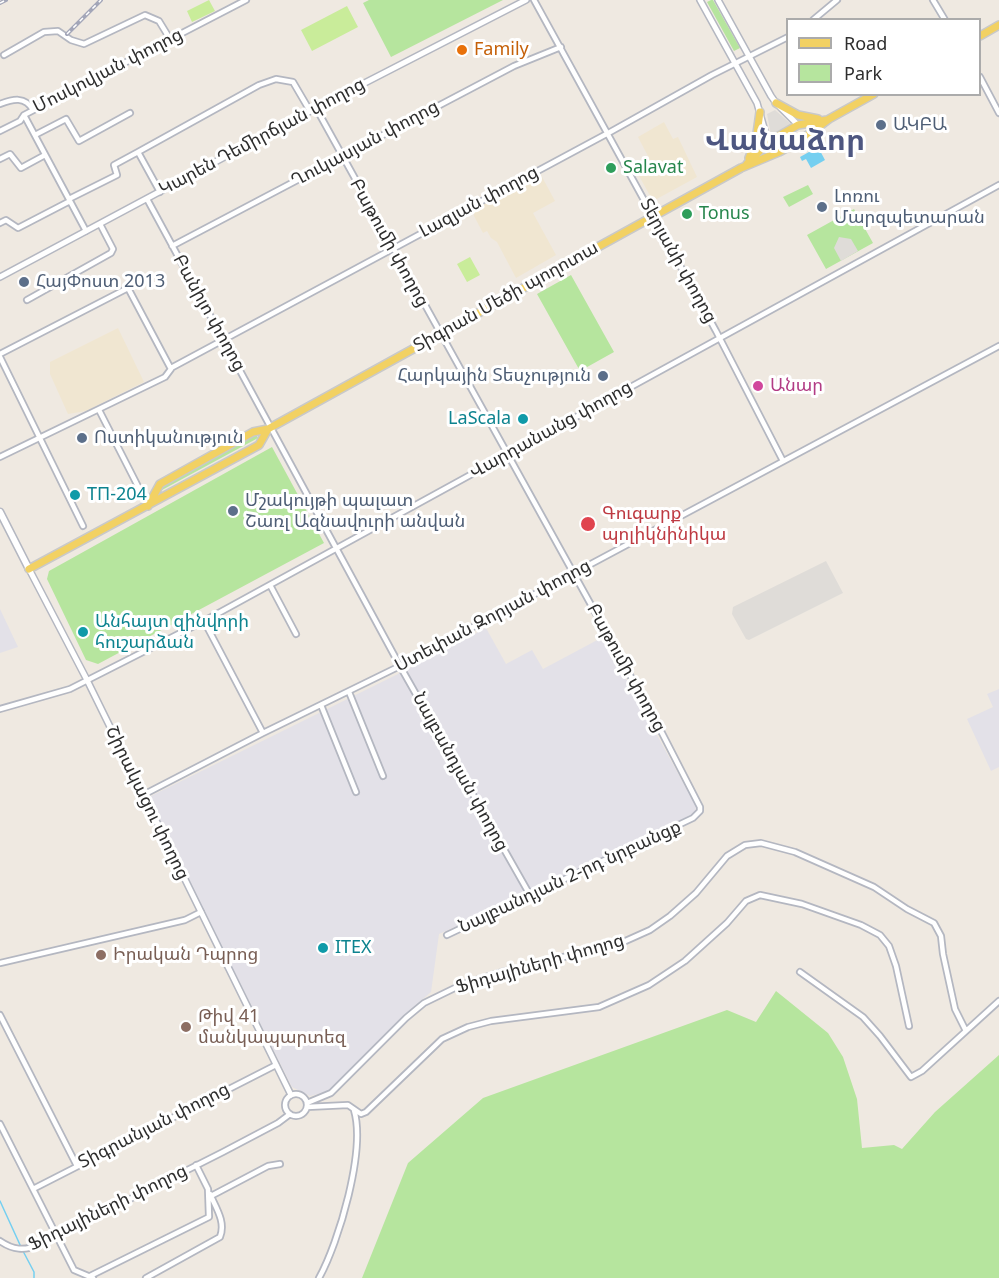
<!DOCTYPE html>
<html>
<head>
<meta charset="utf-8">
<style>
	body { margin:0 }
	#map { position:relative; width:999px; height:1278px; overflow:hidden; background:#efe9e1; font-family:"Noto Sans",sans-serif }
	canvas { display:block }
	.legend { position:absolute; left:786px; top:18px; width:195px; height:78px; box-sizing:border-box; background:#fff; border:2px solid #ababab; margin:0; padding:8px 10px; list-style:none; font-size:18px; color:#2e2e2e }
	.legend li { display:flex; align-items:center; gap:12px; height:30px }
	.legend b { width:30px; border:2px solid #ababab }
</style>
</head>
<body>
<div id="map">
<canvas width="999" height="1278"></canvas>
<ul class="legend">
<li><b style="height:8px;background:#f2d163"></b>Road</li>
<li><b style="height:16px;background:#b6e59e"></b>Park</li>
</ul>
</div>
<script>
const context = document.querySelector('canvas').getContext('2d');
context.lineJoin = 'round';
function paint(path, color) { context.fillStyle = color; context.fill(path, 'evenodd'); }
function trace(path, color, width, dash) { context.strokeStyle = color; context.lineWidth = width; context.lineCap = dash ? 'butt' : 'round'; context.setLineDash(dash || []); context.stroke(path); }
function drawText(font, color, halo, rows, align = 'center') {
  context.font = font + ' "Noto Sans","Noto Sans Armenian",sans-serif'; context.lineWidth = 6; context.setLineDash([]); context.textBaseline = 'middle'; context.strokeStyle = halo; context.fillStyle = color; for (const [text, x, y, turn = 0] of rows) {
    context.save(); context.translate(x, y); context.rotate((+turn || 0) * Math.PI / 180); context.textAlign = isNaN(turn) ? turn : align; if (halo) context.strokeText(text, 0, 0); context.fillText(text, 0, 0); context.restore();
  }
}
const industrial = new Path2D(`
	M 0,609 L 18,647 L 0,653 Z
	M 486,628 L 506,664 L 532,650 L 543,669 L 603,637 L 696,806 L 695,814 L 533,892 L 439,934 L 431,992 L 402,1017 L 330,1091 L 310,1096 L 292,1087 L 149,802 L 151,796 L 400,673 Z
	M 999,689 L 999,767 L 991,771 L 967,719 L 993,707 L 987,694 Z`);
const education = new Path2D(`
	M 664,122 L 673,139 L 678,137 L 697,177 L 653,201 L 634,167 L 649,158 L 638,137 Z
	M 541,175 L 555,201 L 533,213 L 556,255 L 516,278 L 497,242 L 491,238 L 487,231 L 483,233 L 474,216 L 474,209 L 486,203 L 488,204 Z
	M 118,328 L 144,382 L 86,411 L 68,414 L 50,374 L 50,362 Z`);
const green = new Path2D(`
	M 369,0 L 503,0 L 391,57 L 363,3 Z
	M 711,0 L 713,0 L 740,48 L 734,51 L 707,2 Z
	M 808,185 L 813,194 L 789,207 L 783,197 Z
	M 854,209 L 873,243 L 826,269 L 807,235 Z
	M 571,275 L 614,352 L 580,371 L 537,294 Z
	M 256,434 L 258,438 L 162,490 L 161,487 Z
	M 272,447 L 324,543 L 98,664 L 86,660 L 47,579 L 49,571 Z
	M 776,991 L 828,1033 L 843,1057 L 857,1099 L 862,1148 L 894,1145 L 902,1149 L 935,1112 L 999,1055 L 999,1278 L 362,1278 L 408,1163 L 483,1098 L 727,1010 L 756,1022 Z`);
const pitch = new Path2D(`
	M 209,0 L 215,11 L 192,22 L 187,11 Z
	M 347,6 L 358,27 L 312,51 L 301,30 Z
	M 470,257 L 480,275 L 467,282 L 457,264 Z`);
const plaza = new Path2D(`
	M 775,110 L 791,124 L 771,135 L 767,114 Z
	M 839,237 L 851,239 L 858,251 L 841,261 L 834,248 Z
	M 826,561 L 843,593 L 749,640 L 746,639 L 732,614 L 733,607 Z`);
const water = new Path2D(`
	M 818,147 L 825,160 L 811,168 L 806,159 L 802,161 L 800,157 Z`);
const stream = new Path2D(`
	M 0,1201 L 21,1247
	M 23,1251 L 34,1272 L 34,1278`);
const minor = new Path2D(`
	M 534,0 L 716,331 L 783,461
	M 933,0 L 945,20
	M 813,20 L 837,0
	M 4,55 L 44,32 L 58,31 L 71,40 L 84,44 L 145,15 L 159,21 L 170,39
	M 980,77 L 999,113
	M 0,104 C 13,99 25,96 33,110
	M 316,108 L 662,733 L 700,807 L 700,811 L 693,818 L 447,935
	M 24,115 L 86,231
	M 0,131 L 20,121 L 24,115 L 246,0
	M 35,135 L 66,119 L 79,141 L 130,113
	M 0,159 L 10,154 L 21,168 L 45,155
	M 160,192 L 138,152 L 259,85 L 276,79 L 293,82 L 310,111
	M 69,199 L 117,175 L 114,165 L 138,152
	M 147,199 L 400,666 L 530,895
	M 0,223 L 6,220 L 18,228 L 70,201
	M 172,246 L 514,66 L 561,47
	M 27,300 L 111,253 L 113,249 L 100,224
	M 0,354 L 128,288 L 171,369 L 165,377 L 0,457
	M 0,357 L 83,526
	M 171,368 L 612,131 L 712,75 L 788,37
	M 99,410 L 148,506
	M 270,585 L 296,634
	M 204,621 L 263,733
	M 349,692 L 383,776
	M 321,705 L 356,792
	M 0,709 L 70,689 L 204,621 L 999,185
	M 143,795 L 263,733 L 400,666 L 999,346
	M 0,963 L 185,920 L 201,912
	M 800,972 L 863,1017 L 880,1036 L 911,1077 L 922,1071 L 999,1001
	M 0,1015 L 77,1166
	M285 1105a11 11 0 1 1 22 0a11 11 0 1 1-22 0Z
	M 307,1103 L 331,1093 L 406,1018 L 424,1003 L 463,984 L 502,972 L 621,943 L 650,930 L 670,916 L 696,893 L 727,856 L 745,845 L 761,843 L 795,852 L 874,887 L 907,909 L 934,923 L 941,936 L 943,954 L 955,1009 L 966,1031
	M 307,1107 L 348,1105 L 361,1114 L 366,1112 L 442,1039 L 468,1027 L 491,1021 L 599,1007 L 649,985 L 685,961 L 727,923 L 746,901 L 760,895 L 802,904 L 861,925 L 880,935 L 889,946 L 896,966 L 909,1026
	M 0,1124 L 74,1270 L 93,1278
	M 33,1189 L 276,1065
	M 211,1196 L 268,1166 L 280,1164
	M 0,1241 C 13,1250 24,1251 39,1245 L 223,1152 L 278,1123 L 290,1114
	M 90,1276 L 209,1217 L 208,1189 L 196,1165
	M 146,1278 L 220,1237 C 226,1222 216,1208 210,1194
	M 319,1278 C 339,1242 366,1150 354,1110`);
const tertiary = new Path2D(`
	M 700,0 L 757,103 L 768,142
	M 718,0 L 771,96 L 776,103 L 798,125
	M 0,277 L 316,108 L 526,0
	M 29,569 L 87,680 L 291,1095`);
const secondary = new Path2D(`
	M 0,512 L 29,569`);
const primary = new Path2D(`
	M 980,36 L 999,25
	M 776,103 L 798,115 L 818,119
	M 749,158 L 756,141 L 760,112
	M 747,164 L 768,142 L 798,125 L 827,120
	M 148,506 L 160,484 L 253,432 L 268,429 L 741,168 L 779,152 L 801,140 L 829,119 L 874,94
	M 29,569 L 259,445 L 268,429`);
const rail = new Path2D(`
	M 0,3 L 6,0
	M 67,34 L 101,0`);
const markers = [
	[462,50,6,"#e8710a"],
	[881,125,6,"#5c6f8a"],
	[611,168,6,"#2e9e5b"],
	[822,207,6,"#5c6f8a"],
	[687,214,6,"#2e9e5b"],
	[24,282,6,"#5c6f8a"],
	[603,376,6,"#5c6f8a"],
	[758,386,6,"#d1479c"],
	[523,419,6,"#0f9aa8"],
	[82,438,6,"#5c6f8a"],
	[75,495,6,"#0f9aa8"],
	[233,511,6,"#5c6f8a"],
	[588,524,8,"#e0444e"],
	[83,632,6,"#0f9aa8"],
	[323,948,6,"#0f9aa8"],
	[101,955,6,"#8d6e63"],
	[186,1027,6,"#8d6e63"]
];
const foodNames = [
	["Family",474,50]
];
const streetNames = [
	["Մոսկովյան փողոց",108,71,-27],
	["Կարեն Դեմիրճյան փողոց",262,137,-28],
	["Ղուկասյան փողոց",365,144,-28],
	["Լազյան փողոց",479,202,-28],
	["Բաթումի փողոց",389,243,61],
	["Տերյանի փողոց",678,261,61],
	["Տիգրան Մեծի պողոտա",506,297,-29],
	["Բանիյո փողոց",209,313,61],
	["Վարդանանց փողոց",551,430,-29],
	["Ստեփան Զորյան փողոց",493,616,-28],
	["Բաթումի փողոց",626,668,61],
	["Նալբանդյան փողոց",460,772,61],
	["Շիրակացու փողոց",147,803,64],
	["Նալբանդյան 2-րդ նրբանցք",570,877,-25],
	["Ֆիդայիների փողոց",540,964,-16],
	["Տիգրանյան փողոց",154,1126,-27],
	["Ֆիդայիների փողոց",108,1208,-26]
];
const serviceNames = [
	["ԱԿԲԱ",893,125],
	["Լոռու",834,197],
	["Մարզպետարան",834,218],
	["ՀայՓոստ 2013",36,282],
	["Հարկային Տեսչություն",591,376,"right"],
	["Ոստիկանություն",94,438],
	["Մշակույթի պալատ",245,501],
	["Շառլ Ազնավուրի անվան",245,522]
];
const leisureNames = [
	["Salavat",623,168],
	["Tonus",699,214]
];
const hotelNames = [
	["Անար",770,386]
];
const cultureNames = [
	["LaScala",511,419,"right"],
	["ТП-204",87,495],
	["Անհայտ զինվորի",95,622],
	["հուշարձան",95,643],
	["ITEX",335,948]
];
const healthNames = [
	["Գուգարք",602,514],
	["պոլիկնինիկա",602,535]
];
const educationNames = [
	["Իրական Դպրոց",113,955],
	["Թիվ 41",198,1017],
	["մանկապարտեզ",198,1038]
];
const townNames = [
	["Վանաձոր",785,141]
];
paint(industrial, '#e3e1e8');
paint(education, '#f0e6d1');
paint(green, '#b6e59e');
paint(pitch, '#c9ec9a');
paint(plaza, '#dfdcd8');
paint(water, '#75cff0');
trace(stream, '#75cff0', 1.5);
trace(minor, '#b4b7c1', 8);
trace(tertiary, '#b4b7c1', 8);
trace(secondary, '#b4b7c1', 9);
trace(primary, '#c9c9c9', 10);
trace(minor, '#fff', 4.5);
trace(tertiary, '#fff', 5);
trace(secondary, '#fff', 6);
trace(primary, '#f2d163', 7);
trace(rail, '#a3a6b8', 4);
trace(rail, '#fff', 1.5, [4.5]);
for (const [x, y, r, color] of markers) { const dot = new Path2D(); dot.arc(x, y, r, 0, 2 * Math.PI); context.fillStyle = color; context.fill(dot); trace(dot, '#fff', 2); }
drawText('18px', '#c56008', '#fff', foodNames, 'left');
drawText('18px', '#2e2e2e', '#fff', streetNames);
drawText('18px', '#4e5e75', '#fff', serviceNames, 'left');
drawText('18px', '#27864d', '#fff', leisureNames, 'left');
drawText('18px', '#b23c85', '#fff', hotelNames, 'left');
drawText('18px', '#0d838f', '#fff', cultureNames, 'left');
drawText('18px', '#be3a42', '#fff', healthNames, 'left');
drawText('18px', '#785e54', '#fff', educationNames, 'left');
drawText('bold 30px', '#4d5680', '#fff', townNames);
</script>
</body>
</html>
